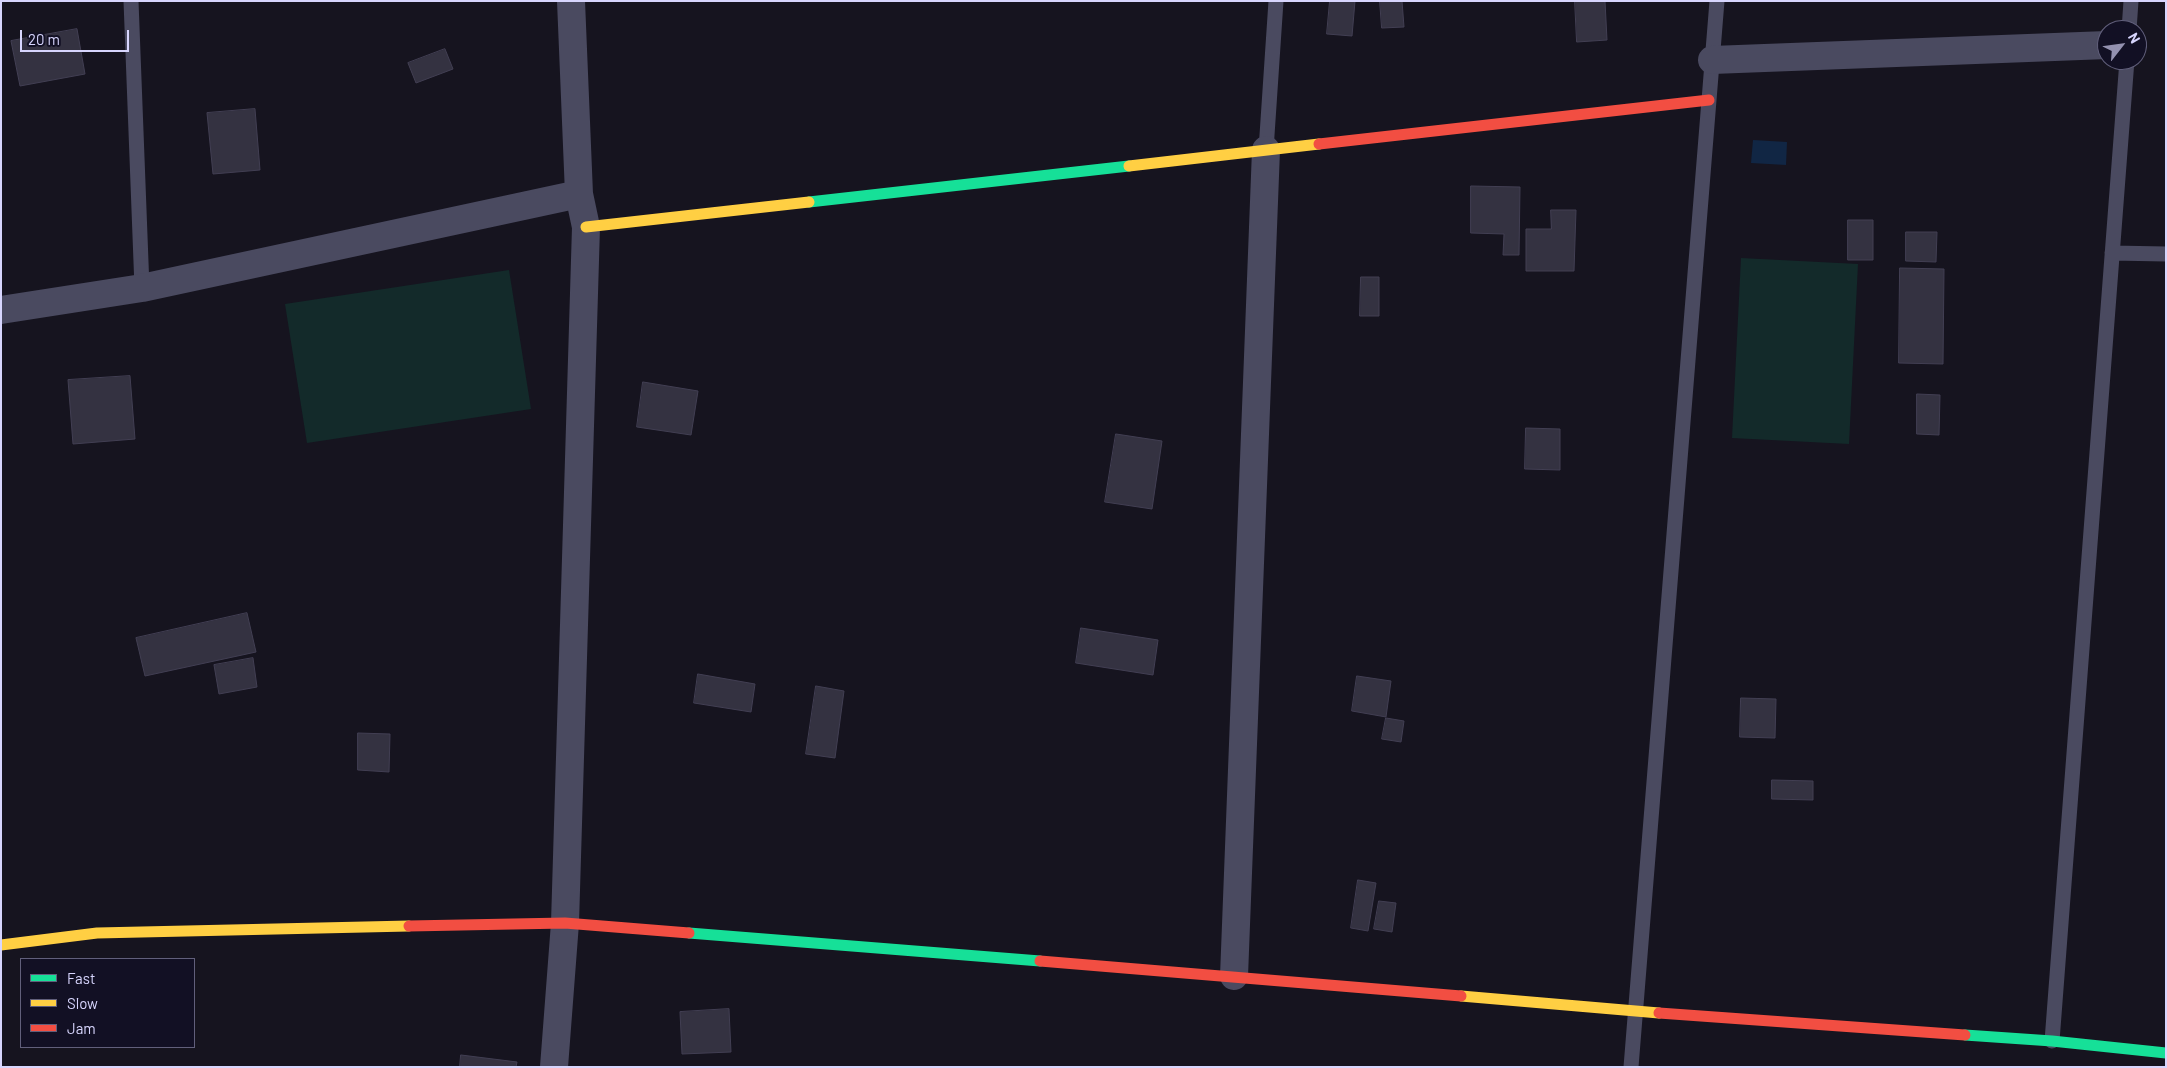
<!DOCTYPE html>
<html>
<head>
<meta charset="utf-8">
<style>
	body { margin:0 }
	#map { position:relative; width:2167px; height:1068px; overflow:hidden; background:#16141f; font-family:Barlow,sans-serif }
	canvas { display:block }
	.frame { position:absolute; inset:0; border:2px solid #d7d5fd; pointer-events:none }
	.legend { position:absolute; left:20px; top:958px; width:175px; height:90px; box-sizing:border-box; background:#121024; border:1px solid #615f7b; margin:0; padding:6px 9px; list-style:none; font-size:15px; color:#d7d5fd }
	.legend li { display:flex; align-items:center; gap:10px; height:25px }
	.legend b { width:25px; border:1px solid #615f7b }
	.north { position:absolute; left:2097px; top:20px; width:50px; height:50px; box-sizing:border-box; background:#121024; border:1px solid #615f7b; border-radius:50%; rotate:60deg; font-size:14px; font-weight:700; line-height:20px; text-align:center; color:#d7d5fd }
	.north::after { content:''; display:block; margin:auto; width:18px; height:22px; background:#9391af; clip-path:polygon(50% 0,100% 100%,50% 72%,0 100%) }
	.scale { position:absolute; left:20px; top:30px; width:109px; height:22px; box-sizing:border-box; border:2px solid #d7d5fd; border-top:0; padding-left:6px; font-size:15px; line-height:18px; white-space:nowrap; color:#d7d5fd; -webkit-text-stroke:4px #121024; paint-order:stroke }
</style>
</head>
<body>
<div id="map">
<canvas width="2167" height="1068"></canvas>
<div class="frame"></div>
<ul class="legend">
<li><b style="height:6px;background:#16e098"></b>Fast</li>
<li><b style="height:6px;background:#ffcf43"></b>Slow</li>
<li><b style="height:6px;background:#f24e42"></b>Jam</li>
</ul>
<div class="north">N</div>
<div class="scale">20 m</div>
</div>
<script>
const context = document.querySelector('canvas').getContext('2d');
context.lineJoin = 'round';
function paint(path, color) { context.fillStyle = color; context.fill(path, 'evenodd'); }
function trace(path, color, width, dash) { context.strokeStyle = color; context.lineWidth = width; context.lineCap = dash ? 'butt' : 'round'; context.setLineDash(dash || []); context.stroke(path); }
const green = new Path2D(`
	M 1741,258 L 1858,264 L 1849,444 L 1732,438 Z
	M 509,270 L 531,409 L 307,443 L 285,304 Z`);
const water = new Path2D(`
	M 1753,140 L 1787,142 L 1786,165 L 1751,163 Z`);
const building = new Path2D(`
	M 1330,1 L 1355,1 L 1352,36 L 1327,34 Z
	M 1380,1 L 1402,1 L 1404,27 L 1382,28 Z
	M 1575,1 L 1605,1 L 1607,40 L 1577,42 Z
	M 77,29 L 85,74 L 20,86 L 11,41 Z
	M 445,49 L 453,69 L 416,83 L 408,63 Z
	M 255,109 L 260,170 L 213,174 L 207,113 Z
	M 1471,186 L 1520,187 L 1519,255 L 1503,255 L 1504,234 L 1471,233 Z
	M 1551,210 L 1576,210 L 1574,271 L 1526,271 L 1526,229 L 1551,229 Z
	M 1848,220 L 1873,220 L 1873,260 L 1848,260 Z
	M 1906,232 L 1937,232 L 1936,262 L 1906,261 Z
	M 1900,268 L 1944,269 L 1943,364 L 1899,363 Z
	M 1361,277 L 1379,277 L 1379,316 L 1360,316 Z
	M 130,376 L 135,439 L 73,444 L 68,380 Z
	M 643,382 L 698,391 L 691,435 L 637,427 Z
	M 1917,394 L 1940,395 L 1939,435 L 1917,434 Z
	M 1526,428 L 1560,429 L 1560,470 L 1525,469 Z
	M 1116,434 L 1162,441 L 1152,509 L 1105,502 Z
	M 247,613 L 256,652 L 145,676 L 136,638 Z
	M 1081,628 L 1158,640 L 1153,675 L 1076,663 Z
	M 253,658 L 257,687 L 219,694 L 214,665 Z
	M 698,674 L 755,684 L 751,712 L 694,703 Z
	M 1357,676 L 1391,681 L 1386,717 L 1352,711 Z
	M 816,686 L 844,691 L 835,758 L 806,754 Z
	M 1741,698 L 1776,699 L 1775,738 L 1740,737 Z
	M 1386,718 L 1404,721 L 1401,742 L 1382,739 Z
	M 358,733 L 390,734 L 389,772 L 358,770 Z
	M 1772,780 L 1813,781 L 1813,800 L 1772,799 Z
	M 1358,880 L 1376,883 L 1368,931 L 1351,928 Z
	M 1379,901 L 1396,903 L 1392,932 L 1374,929 Z
	M 729,1009 L 731,1052 L 682,1054 L 680,1012 Z
	M 461,1055 L 517,1062 L 516,1067 L 460,1067 Z`);
const lane = new Path2D(`
	M 131,1 L 142,288
	M 2129,30 L 2131,1
	M 1266,150 L 1276,1
	M 2112,253 L 2166,254
	M 2052,1041 L 2127,60
	M 1631,1067 L 1717,1`);
const street = new Path2D(`
	M 1712,60 L 2107,45
	M 1,310 L 142,288 L 579,194
	M 1234,976 L 1266,150
	M 554,1067 L 565,923 L 586,227 L 579,194 L 571,1`);
const fast = new Path2D(`
	M 809,202 L 1129,166
	M 689,933 L 1040,961
	M 1965,1035 L 2052,1041 L 2166,1053`);
const slow = new Path2D(`
	M 1129,166 L 1319,144
	M 586,227 L 809,202
	M 1,945 L 97,933 L 409,926
	M 1461,996 L 1659,1013`);
const jam = new Path2D(`
	M 1319,144 L 1709,100
	M 409,926 L 565,923 L 689,933
	M 1040,961 L 1461,996
	M 1659,1013 L 1965,1035`);
paint(green, '#132a2a');
paint(water, '#112644');
paint(building, '#343241');
trace(building, '#423f53', 1);
trace(lane, '#4a4a60', 15);
trace(street, '#4a4a60', 28);
trace(fast, '#16e098', 11);
trace(slow, '#ffcf43', 11);
trace(jam, '#f24e42', 11);
</script>
</body>
</html>
